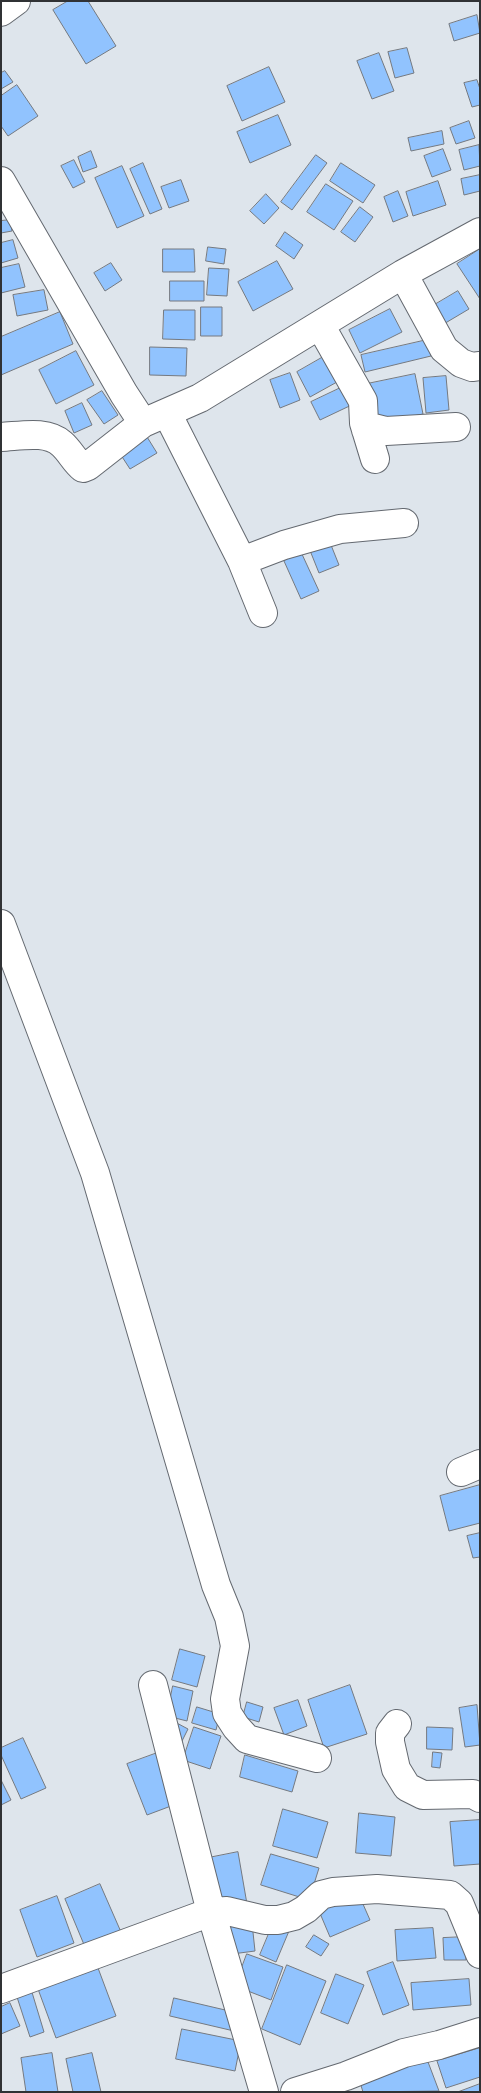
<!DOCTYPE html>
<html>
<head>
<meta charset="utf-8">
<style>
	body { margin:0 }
	#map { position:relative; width:481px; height:2093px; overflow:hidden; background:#dee5ec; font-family:Roboto,sans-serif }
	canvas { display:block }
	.frame { position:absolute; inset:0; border:2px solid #303235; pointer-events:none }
</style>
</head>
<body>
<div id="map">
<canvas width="481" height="2093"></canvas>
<div class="frame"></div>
</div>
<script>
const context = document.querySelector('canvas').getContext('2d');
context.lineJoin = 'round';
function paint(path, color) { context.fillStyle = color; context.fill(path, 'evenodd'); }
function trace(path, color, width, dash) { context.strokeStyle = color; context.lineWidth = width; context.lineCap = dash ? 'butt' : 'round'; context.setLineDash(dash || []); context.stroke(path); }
const building = new Path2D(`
	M 68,1 L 88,1 L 116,46 L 86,64 L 53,10 Z
	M 477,15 L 480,33 L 454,41 L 449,24 Z
	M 407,48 L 414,73 L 395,78 L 388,52 Z
	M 379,53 L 394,91 L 372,99 L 357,61 Z
	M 269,67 L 285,102 L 242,121 L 227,86 Z
	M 5,71 L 13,82 L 1,89 L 1,73 Z
	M 477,80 L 480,89 L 480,105 L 472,107 L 464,83 Z
	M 17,85 L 38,116 L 8,136 L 1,126 L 1,96 Z
	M 278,115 L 291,145 L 250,163 L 237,132 Z
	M 469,121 L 475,138 L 456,144 L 450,128 Z
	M 442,131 L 444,144 L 411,151 L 408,138 Z
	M 479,145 L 480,166 L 464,170 L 459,150 Z
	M 443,149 L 451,170 L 432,177 L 424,156 Z
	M 91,151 L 97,167 L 83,172 L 78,157 Z
	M 316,155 L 327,163 L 292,210 L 281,202 Z
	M 74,160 L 85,182 L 73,188 L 61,166 Z
	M 143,163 L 162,209 L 150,214 L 130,169 Z
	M 341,163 L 375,185 L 363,203 L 330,181 Z
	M 122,166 L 144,216 L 117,228 L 95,178 Z
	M 480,175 L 480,191 L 464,195 L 461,179 Z
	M 181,180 L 189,201 L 169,208 L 161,187 Z
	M 438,181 L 446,205 L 413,216 L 406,192 Z
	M 326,184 L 353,201 L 334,230 L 307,212 Z
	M 398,191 L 408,216 L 393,222 L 384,197 Z
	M 266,194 L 279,208 L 264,224 L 250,211 Z
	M 360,207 L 373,217 L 355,242 L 341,232 Z
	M 10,220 L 12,231 L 1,233 L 1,221 Z
	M 285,232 L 303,245 L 294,259 L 276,246 Z
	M 13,240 L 18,258 L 1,263 L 1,243 Z
	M 208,247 L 226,249 L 224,264 L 206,261 Z
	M 163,249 L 194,249 L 195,272 L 163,272 Z
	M 480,249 L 480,299 L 457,264 Z
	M 277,261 L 293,289 L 253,311 L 238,282 Z
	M 111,263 L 122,280 L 105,291 L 94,273 Z
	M 19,264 L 25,287 L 1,293 L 1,268 Z
	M 209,268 L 229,269 L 227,296 L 207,295 Z
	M 170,281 L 204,281 L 204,301 L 170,301 Z
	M 44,290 L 48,310 L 17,316 L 13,295 Z
	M 458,291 L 469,309 L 442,325 L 431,307 Z
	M 201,307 L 222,307 L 222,336 L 201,336 Z
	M 390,309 L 402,332 L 360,353 L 349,330 Z
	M 164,310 L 195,310 L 195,340 L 163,339 Z
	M 60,312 L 73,344 L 1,375 L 1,337 Z
	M 427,340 L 431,356 L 365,372 L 361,355 Z
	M 150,347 L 187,348 L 186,376 L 150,375 Z
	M 76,351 L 94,385 L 56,404 L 39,370 Z
	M 332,352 L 346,377 L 310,397 L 297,372 Z
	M 290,373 L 300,400 L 280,408 L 270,380 Z
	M 415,374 L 423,414 L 370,425 L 362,385 Z
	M 446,376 L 449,410 L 426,413 L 423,378 Z
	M 351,383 L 360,401 L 320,420 L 311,402 Z
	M 102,391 L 118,415 L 104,424 L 87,400 Z
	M 82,403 L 92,425 L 74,433 L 65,411 Z
	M 144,432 L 157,453 L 130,469 L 117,449 Z
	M 329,540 L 339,565 L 319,573 L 309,548 Z
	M 301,552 L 319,591 L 301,599 L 284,561 Z
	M 480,1485 L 480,1523 L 449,1531 L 440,1496 Z
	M 480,1533 L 480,1557 L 473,1558 L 467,1536 Z
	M 180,1649 L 205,1656 L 197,1687 L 172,1680 Z
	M 350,1685 L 367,1734 L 324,1748 L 308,1700 Z
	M 173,1686 L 193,1691 L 187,1721 L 167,1716 Z
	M 298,1700 L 307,1726 L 284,1735 L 274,1708 Z
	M 247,1702 L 263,1707 L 259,1722 L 243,1717 Z
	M 477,1705 L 480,1745 L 465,1747 L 459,1708 Z
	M 197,1707 L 220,1714 L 216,1730 L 192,1723 Z
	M 173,1721 L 188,1729 L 182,1741 L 167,1733 Z
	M 194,1727 L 221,1736 L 210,1769 L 183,1760 Z
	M 427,1727 L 453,1728 L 452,1750 L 427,1749 Z
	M 23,1738 L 46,1788 L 21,1799 L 1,1755 L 1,1748 Z
	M 160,1752 L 179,1803 L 147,1815 L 127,1764 Z
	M 433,1752 L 442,1753 L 440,1768 L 432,1767 Z
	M 245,1755 L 298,1771 L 292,1792 L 240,1777 Z
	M 1,1780 L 11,1800 L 1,1805 Z
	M 283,1809 L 328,1822 L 317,1858 L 273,1846 Z
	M 359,1813 L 395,1817 L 391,1856 L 356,1853 Z
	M 480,1820 L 480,1864 L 454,1866 L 450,1822 Z
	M 238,1852 L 247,1904 L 218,1910 L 208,1858 Z
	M 271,1854 L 319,1868 L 309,1900 L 261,1885 Z
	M 100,1884 L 121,1932 L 85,1947 L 65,1899 Z
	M 359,1895 L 370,1920 L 330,1937 L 319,1911 Z
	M 57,1896 L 74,1943 L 37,1957 L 20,1910 Z
	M 252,1923 L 255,1951 L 232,1954 L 229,1925 Z
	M 273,1924 L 289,1931 L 276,1962 L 260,1955 Z
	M 433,1928 L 436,1958 L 397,1961 L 395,1930 Z
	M 314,1935 L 329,1944 L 321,1956 L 306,1947 Z
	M 465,1937 L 466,1960 L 444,1960 L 443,1938 Z
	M 247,1954 L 283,1967 L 271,2000 L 235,1986 Z
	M 393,1962 L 409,2005 L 383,2015 L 367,1972 Z
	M 287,1965 L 326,1981 L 300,2045 L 262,2029 Z
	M 98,1968 L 116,2016 L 56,2038 L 38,1989 Z
	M 336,1974 L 364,1985 L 348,2024 L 321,2013 Z
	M 469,1979 L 471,2005 L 413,2010 L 411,1983 Z
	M 31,1989 L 44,2032 L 30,2037 L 16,1994 Z
	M 174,1998 L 238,2013 L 234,2031 L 170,2016 Z
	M 10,2003 L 20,2026 L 1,2034 L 1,2007 Z
	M 182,2029 L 241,2041 L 235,2071 L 176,2059 Z
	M 480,2048 L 480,2077 L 446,2088 L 437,2061 Z
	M 52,2053 L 58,2092 L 26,2092 L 21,2058 Z
	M 92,2053 L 101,2092 L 73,2092 L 66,2059 Z
	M 425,2054 L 439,2091 L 363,2092 L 359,2079 Z
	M 480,2084 L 480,2092 L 458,2092 Z`);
const minor = new Path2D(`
	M 1,12 L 16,1
	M 1,181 L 124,394 L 143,423 L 200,398 L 403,274 L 480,232
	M 403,274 L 444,349 L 461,363 L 472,367 L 480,366
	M 320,325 L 363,401 L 364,423 L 375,459
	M 167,413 L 242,561 L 263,613
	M 366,430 L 374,428 L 386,431 L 456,427
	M 1,437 C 21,436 47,430 62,444 C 70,451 75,462 83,468 L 88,466 L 143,423
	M 242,561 L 284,545 L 340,529 L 404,523
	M 1,924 L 95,1173 L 216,1585 L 229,1617 L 235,1646 L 225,1699 L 227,1713 L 236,1727 L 247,1739 L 317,1758
	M 461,1472 L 480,1464
	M 153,1685 L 211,1912 L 264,2092
	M 397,1724 L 390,1733 L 390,1742 L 396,1769 L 407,1787 L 423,1795 L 473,1794 L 480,1798
	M 1,1989 L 211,1912 L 227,1911 L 265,1920 L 278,1920 L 294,1916 L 306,1909 L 321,1895 L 333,1892 L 377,1889 L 450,1895 L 459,1903 L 480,1954
	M 295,2092 L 346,2076 L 404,2053 L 439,2045 L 480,2032`);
paint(building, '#91c3fe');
trace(building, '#747980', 1);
trace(minor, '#646970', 30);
trace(minor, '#fff', 28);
</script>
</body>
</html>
